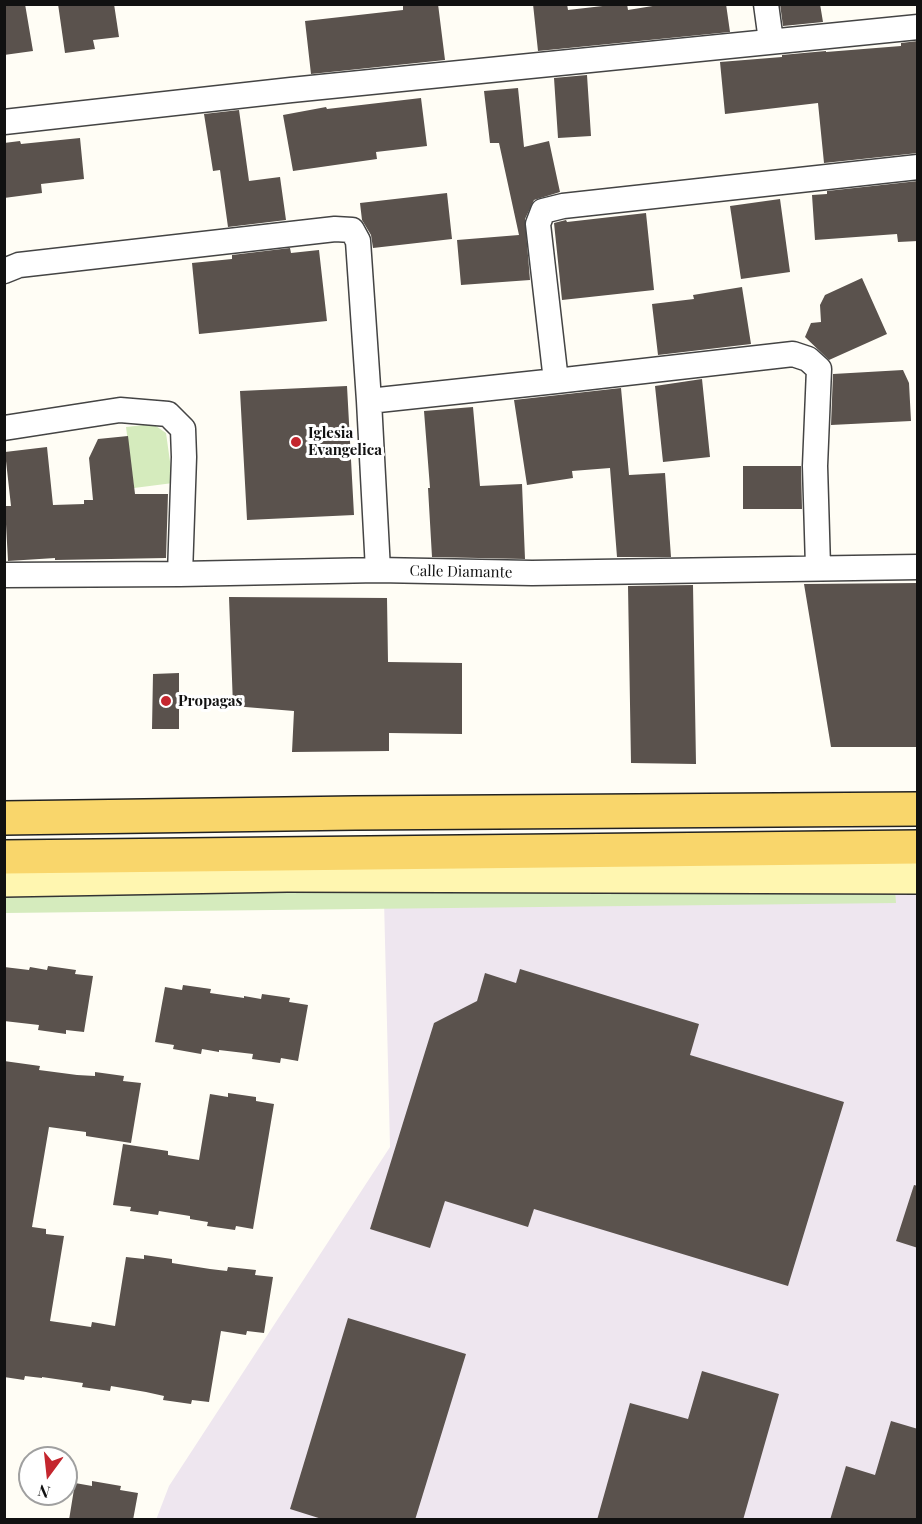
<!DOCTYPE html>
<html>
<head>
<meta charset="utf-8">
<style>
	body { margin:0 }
	#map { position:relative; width:922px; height:1524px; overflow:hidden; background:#fffdf5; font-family:"Playfair Display",serif }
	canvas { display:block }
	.frame { position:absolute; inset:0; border:6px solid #111; pointer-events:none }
	.north { position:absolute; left:18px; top:1446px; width:60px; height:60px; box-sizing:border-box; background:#fff; border:2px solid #a0a0a0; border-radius:50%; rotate:195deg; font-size:16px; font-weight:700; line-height:24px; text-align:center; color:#111 }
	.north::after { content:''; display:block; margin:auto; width:21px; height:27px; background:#c4262e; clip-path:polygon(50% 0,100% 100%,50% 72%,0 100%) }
</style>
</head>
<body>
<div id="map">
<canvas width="922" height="1524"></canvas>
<div class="frame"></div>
<div class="north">N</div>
</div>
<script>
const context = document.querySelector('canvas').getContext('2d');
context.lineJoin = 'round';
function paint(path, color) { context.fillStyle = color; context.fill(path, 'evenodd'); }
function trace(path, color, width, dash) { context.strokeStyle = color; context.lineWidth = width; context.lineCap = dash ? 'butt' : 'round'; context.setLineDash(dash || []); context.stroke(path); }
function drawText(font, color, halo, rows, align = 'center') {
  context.font = font + ' "Playfair Display",serif'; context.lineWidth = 6; context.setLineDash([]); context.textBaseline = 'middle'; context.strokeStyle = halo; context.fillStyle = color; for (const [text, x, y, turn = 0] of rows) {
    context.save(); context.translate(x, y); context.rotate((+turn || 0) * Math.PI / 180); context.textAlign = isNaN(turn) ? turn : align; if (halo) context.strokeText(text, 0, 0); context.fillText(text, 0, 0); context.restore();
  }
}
const industrial = new Path2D(`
	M 917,856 L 917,1519 L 156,1520 L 169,1486 L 390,1147 L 383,859 Z`);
const green = new Path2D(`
	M 153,424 L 166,433 L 173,483 L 134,488 L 126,427 Z
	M 892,850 L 896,903 L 5,913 L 4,856 Z`);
const building = new Path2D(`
	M 4,4 L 25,4 L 33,51 L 4,55 Z
	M 58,4 L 114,4 L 119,37 L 93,40 L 95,49 L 65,53 Z
	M 403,4 L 438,4 L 445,60 L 311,74 L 305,21 L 403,10 Z
	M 533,4 L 567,4 L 568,10 L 620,4 L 627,4 L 628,10 L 665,4 L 726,4 L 730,32 L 538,51 Z
	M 780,4 L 820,4 L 823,22 L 783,26 Z
	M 918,41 L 918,153 L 824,163 L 818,103 L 725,114 L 720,62 L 782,57 L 782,55 L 826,51 L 826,52 L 901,46 L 901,43 Z
	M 587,75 L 591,136 L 558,138 L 554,78 Z
	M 518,88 L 524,147 L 549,141 L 560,192 L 534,200 L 525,219 L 530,280 L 461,285 L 457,240 L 519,235 L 499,143 L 490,143 L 484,91 Z
	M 421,98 L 427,146 L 376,152 L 377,159 L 293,171 L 283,115 L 326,107 L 327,109 Z
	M 239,110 L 249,181 L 280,177 L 286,220 L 228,227 L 220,170 L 213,171 L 204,114 Z
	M 80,138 L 84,179 L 41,184 L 42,193 L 4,198 L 4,143 L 20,141 L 21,144 Z
	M 918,181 L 918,241 L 898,242 L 897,234 L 815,240 L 812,195 L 827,194 L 827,191 Z
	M 447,193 L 452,239 L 373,248 L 371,235 L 362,220 L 360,203 Z
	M 780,199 L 790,272 L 741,279 L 730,206 Z
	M 646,213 L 654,290 L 562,300 L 554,223 L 566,220 L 567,222 Z
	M 290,248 L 291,253 L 319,250 L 327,321 L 199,334 L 192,263 L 232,259 L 232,255 Z
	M 862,278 L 887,334 L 829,360 L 805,337 L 811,323 L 821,322 L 820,305 L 825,295 Z
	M 742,287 L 751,344 L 658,355 L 652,304 L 694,299 L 693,295 Z
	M 903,370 L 909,383 L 911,421 L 831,425 L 833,374 Z
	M 702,379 L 710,457 L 663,462 L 655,386 Z
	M 347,386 L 354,515 L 247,520 L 240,391 Z
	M 621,388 L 629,475 L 665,473 L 671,557 L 617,557 L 610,468 L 572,471 L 573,478 L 527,485 L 514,400 Z
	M 473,407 L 480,486 L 522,484 L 525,559 L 432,557 L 428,488 L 430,488 L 424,411 Z
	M 128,436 L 135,494 L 168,494 L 166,558 L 55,560 L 55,558 L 8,561 L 5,506 L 11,506 L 5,452 L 47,447 L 53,505 L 84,504 L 84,500 L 93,500 L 89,458 L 98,439 Z
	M 743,466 L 801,466 L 802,509 L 743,509 Z
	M 918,583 L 918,747 L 831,747 L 804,584 Z
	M 693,585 L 696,764 L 631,763 L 628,586 Z
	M 229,597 L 387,598 L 388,662 L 462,663 L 462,734 L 389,733 L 389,751 L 292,752 L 294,711 L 233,706 Z
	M 179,673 L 179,729 L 152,729 L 153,674 Z
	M 48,966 L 76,970 L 75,974 L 93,976 L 84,1032 L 66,1030 L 66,1034 L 38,1030 L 39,1025 L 4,1021 L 4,967 L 29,970 L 30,967 L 47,970 Z
	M 520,969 L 699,1024 L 690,1055 L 844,1102 L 788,1286 L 534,1209 L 528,1227 L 445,1201 L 430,1248 L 370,1229 L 434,1023 L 477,1001 L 485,973 L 516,983 Z
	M 183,985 L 211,989 L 210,993 L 244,998 L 244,996 L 261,999 L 262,994 L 290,998 L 289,1002 L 308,1005 L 298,1061 L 281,1058 L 280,1063 L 252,1059 L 253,1054 L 219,1050 L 219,1052 L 202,1049 L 201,1054 L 173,1049 L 174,1045 L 155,1042 L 165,987 L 182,990 Z
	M 4,1061 L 40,1066 L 39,1070 L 77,1075 L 95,1076 L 95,1072 L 124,1076 L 123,1081 L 141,1083 L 131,1143 L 86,1136 L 86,1132 L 49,1127 L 32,1227 L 46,1229 L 46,1234 L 64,1236 L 50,1321 L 91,1327 L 92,1322 L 115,1326 L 126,1257 L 144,1259 L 144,1255 L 172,1259 L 172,1263 L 210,1269 L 227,1271 L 228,1267 L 256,1270 L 255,1275 L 273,1277 L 264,1333 L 247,1331 L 246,1335 L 221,1331 L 209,1402 L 192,1400 L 191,1404 L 163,1400 L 164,1396 L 146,1392 L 111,1386 L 110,1391 L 82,1387 L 83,1383 L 42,1377 L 42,1378 L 25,1376 L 24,1380 L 4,1377 Z
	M 228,1093 L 256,1097 L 256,1101 L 274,1104 L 253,1229 L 236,1226 L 235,1230 L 207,1226 L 208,1222 L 190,1219 L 190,1216 L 159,1211 L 158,1215 L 130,1211 L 131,1207 L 113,1205 L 123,1144 L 168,1151 L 168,1155 L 199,1160 L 210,1094 L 228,1097 Z
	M 914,1185 L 918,1186 L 918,1248 L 896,1241 Z
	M 348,1318 L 466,1354 L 415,1520 L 325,1520 L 290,1509 Z
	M 702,1371 L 779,1394 L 743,1520 L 597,1520 L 630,1403 L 688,1419 Z
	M 891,1421 L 918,1429 L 918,1520 L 830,1520 L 846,1466 L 875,1475 Z
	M 92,1481 L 121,1486 L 120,1490 L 138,1493 L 133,1520 L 69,1520 L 75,1483 L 92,1486 Z`);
const street = new Path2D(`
	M 766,4 L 771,41
	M 4,122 L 291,90 L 918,27
	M 4,271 L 19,265 L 335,229 L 352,230 L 358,241 L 369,401 L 378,570
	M 556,381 L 793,354 L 808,359 L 819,369 L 815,466 L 818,567
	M 369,401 L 556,381 L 538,224 L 543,211 L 563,206 L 918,167
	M 4,428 L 120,410 L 168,414 L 183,429 L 184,457 L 180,574
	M 4,575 L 180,574 L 378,570 L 532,573 L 918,567`);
const secondary = new Path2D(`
	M 4,880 L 287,875 L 918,877`);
const primary = new Path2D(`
	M 4,818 L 355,813 L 918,809
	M 4,857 L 918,847`);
const markers = [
	[296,442,6,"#c4262e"],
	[166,701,6,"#c4262e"]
];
const poiNames = [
	["Iglesia",308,433],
	["Evangelica",308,450],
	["Propagas",178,701]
];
const streetNames = [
	["Calle Diamante",461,572,1]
];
paint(industrial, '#eee6ef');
paint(green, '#d5ebbd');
paint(building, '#5a524d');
trace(street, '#444', 27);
trace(secondary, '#333', 36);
trace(primary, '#222', 36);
trace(street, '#fff', 24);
trace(secondary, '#fff6b0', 33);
trace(primary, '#f9d66b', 33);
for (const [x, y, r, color] of markers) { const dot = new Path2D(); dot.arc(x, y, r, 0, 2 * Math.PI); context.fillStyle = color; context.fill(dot); trace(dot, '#fff', 2); }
drawText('bold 15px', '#111', '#fff', poiNames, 'left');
drawText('15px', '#111', '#fff', streetNames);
</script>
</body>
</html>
